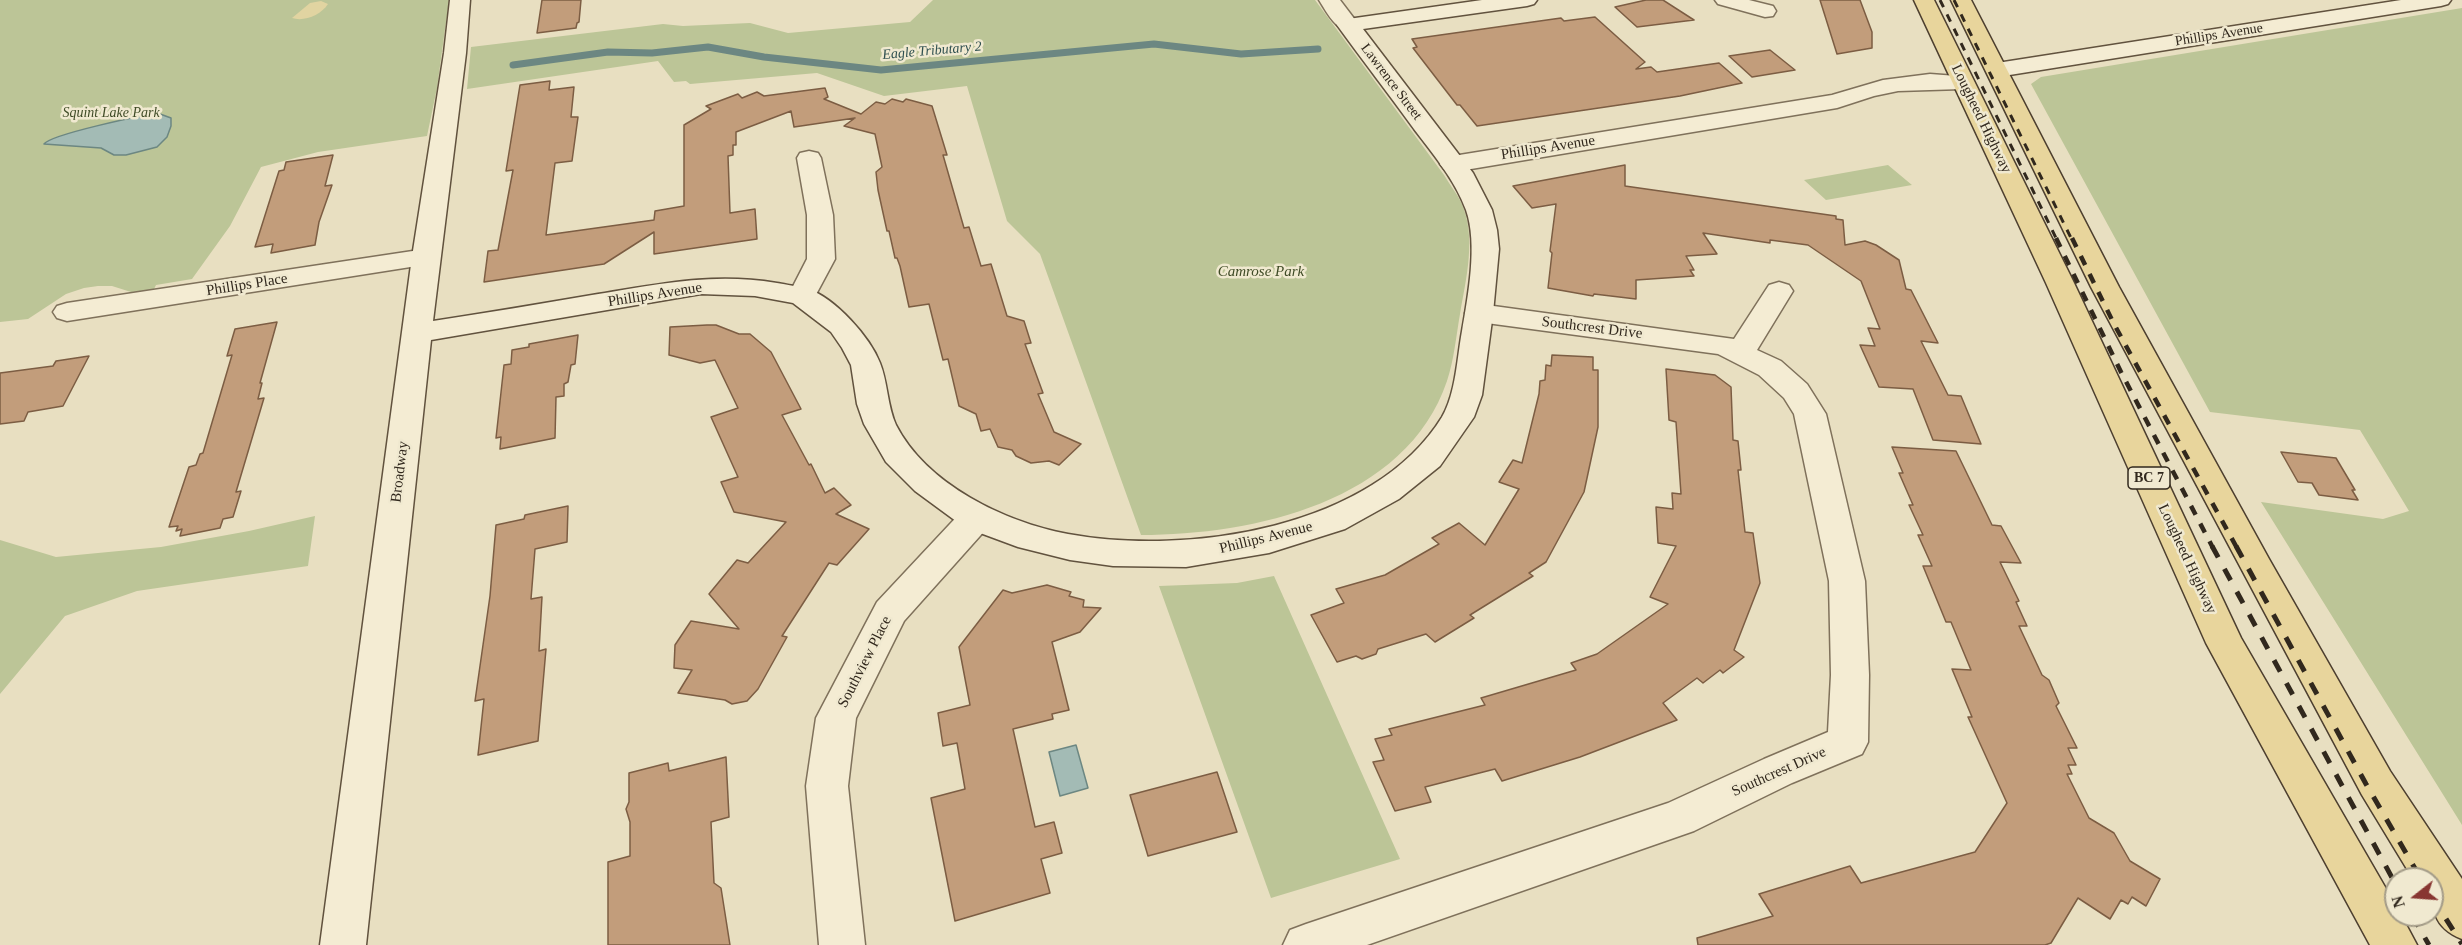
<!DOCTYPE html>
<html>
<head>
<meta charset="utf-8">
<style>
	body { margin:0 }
	#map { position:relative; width:2462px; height:945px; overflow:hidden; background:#e8dfc1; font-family:"Times New Roman",serif }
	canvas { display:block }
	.north { position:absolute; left:2384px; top:867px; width:60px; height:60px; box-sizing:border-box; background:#f0e9d0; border:2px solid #a49c88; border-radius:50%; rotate:253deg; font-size:16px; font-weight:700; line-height:24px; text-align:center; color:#31281d }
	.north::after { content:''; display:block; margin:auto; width:21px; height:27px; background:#883631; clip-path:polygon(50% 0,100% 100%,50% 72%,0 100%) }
</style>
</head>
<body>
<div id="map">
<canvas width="2462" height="945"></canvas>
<div class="north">N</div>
</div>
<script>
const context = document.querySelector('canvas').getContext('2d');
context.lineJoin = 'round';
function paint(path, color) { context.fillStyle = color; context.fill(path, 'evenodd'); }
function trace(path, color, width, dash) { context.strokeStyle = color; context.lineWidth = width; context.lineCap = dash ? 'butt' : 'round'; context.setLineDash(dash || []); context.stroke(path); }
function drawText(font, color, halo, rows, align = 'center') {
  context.font = font + ' "Times New Roman",serif'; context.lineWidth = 5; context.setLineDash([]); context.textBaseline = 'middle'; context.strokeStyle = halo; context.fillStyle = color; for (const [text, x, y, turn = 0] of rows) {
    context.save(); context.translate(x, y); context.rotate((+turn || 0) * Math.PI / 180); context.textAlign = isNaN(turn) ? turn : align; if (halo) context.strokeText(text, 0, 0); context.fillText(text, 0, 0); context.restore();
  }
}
const green = new Path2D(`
	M 0,0 L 449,0 L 437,88 L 427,136 L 318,152 L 261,167 L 230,226 L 192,279 L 156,285 L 153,291 L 131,292 L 112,286 L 98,286 L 84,288 L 66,294 L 28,319 L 0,322 Z
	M 933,0 L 1315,0 L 1444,175 C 1449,184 1456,192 1461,202 C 1477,236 1466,279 1460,314 C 1456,337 1454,360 1447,381 C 1406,502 1253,535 1141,535 L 1040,254 L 1007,221 L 967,86 L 884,96 L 817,73 L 690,84 L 686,81 L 674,82 L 658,61 L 467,89 L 471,47 L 663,24 L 683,26 L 750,23 L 788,33 L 910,22 Z
	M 2462,8 L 2462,825 L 2261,502 L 2383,519 L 2409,511 L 2360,430 L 2210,412 L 2031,84 L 2041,77 Z
	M 1888,165 L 1912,185 L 1826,200 L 1804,180 Z
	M 315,516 L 308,566 L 137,591 L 65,616 L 0,694 L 0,540 L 56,557 L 161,547 L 249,531 Z
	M 1274,576 L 1400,859 L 1271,898 L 1159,586 L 1237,583 Z`);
const sand = new Path2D(`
	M 321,1 L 328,4 C 321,15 304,22 292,18 L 310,3 Z`);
const water = new Path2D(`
	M 160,114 L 171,118 L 171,126 L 167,137 L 157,147 L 126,155 L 114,155 L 101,148 L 44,144 C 50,135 143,114 160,114 Z
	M 1076,745 L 1088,788 L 1060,796 L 1049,752 Z`);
const stream = new Path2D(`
	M 513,65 L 608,52 L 652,53 L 708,47 L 764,57 L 881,70 L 1154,44 L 1241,54 L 1318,49`);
const building = new Path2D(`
	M 542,0 L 581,0 L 579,22 L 577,23 L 576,28 L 537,33 Z
	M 1646,0 L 1663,0 L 1694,20 L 1637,27 L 1615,7 Z
	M 1820,0 L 1860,0 L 1872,32 L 1872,48 L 1837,54 Z
	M 1595,17 L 1645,62 L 1636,69 L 1651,67 L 1657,72 L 1719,63 L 1742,83 L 1680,96 L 1477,126 L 1460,105 L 1457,105 L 1413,48 L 1417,47 L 1412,39 L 1561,18 L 1564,21 Z
	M 1770,50 L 1795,70 L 1752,77 L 1729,56 Z
	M 550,81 L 549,90 L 574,87 L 571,117 L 578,117 L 572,161 L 555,163 L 546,235 L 654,220 L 655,211 L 684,206 L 684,125 L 711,109 L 706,106 L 738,94 L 742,98 L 757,92 L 764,96 L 825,88 L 828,97 L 824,99 L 861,114 L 876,102 L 885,104 L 892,99 L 903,102 L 906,99 L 932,106 L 947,155 L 943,155 L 964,228 L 969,227 L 981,266 L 991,264 L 1007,316 L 1024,321 L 1031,343 L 1025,344 L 1043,393 L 1038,394 L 1054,432 L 1081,444 L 1059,465 L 1049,461 L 1031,463 L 1016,456 L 1012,450 L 998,447 L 990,429 L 981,431 L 976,414 L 959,406 L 948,359 L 943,360 L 929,304 L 909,307 L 900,266 L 897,258 L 895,258 L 889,231 L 887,231 L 878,190 L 876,172 L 882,167 L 875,134 L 844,126 L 855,118 L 794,127 L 791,111 L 736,132 L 736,145 L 733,145 L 733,155 L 728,156 L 730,213 L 755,209 L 757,239 L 654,254 L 654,232 L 604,264 L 484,282 L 488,251 L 498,250 L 513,170 L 506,171 L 520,85 Z
	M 333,155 L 325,186 L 332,185 L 319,222 L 315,245 L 271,253 L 273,244 L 255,247 L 279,171 L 284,170 L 286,162 Z
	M 1625,165 L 1625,186 L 1836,216 L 1836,219 L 1843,220 L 1845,245 L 1865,241 L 1876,245 L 1899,260 L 1906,289 L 1911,290 L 1938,343 L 1921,341 L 1948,395 L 1961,396 L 1981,444 L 1933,440 L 1913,389 L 1879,387 L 1860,345 L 1875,346 L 1868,328 L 1880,329 L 1861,281 L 1808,245 L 1770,240 L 1770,243 L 1703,233 L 1717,254 L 1686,256 L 1694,270 L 1690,270 L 1694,276 L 1636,280 L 1636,299 L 1594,294 L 1593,296 L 1548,288 L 1552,253 L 1550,251 L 1556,204 L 1532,208 L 1513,186 Z
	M 277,322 L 260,383 L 262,383 L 258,399 L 264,398 L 236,492 L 241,491 L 233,517 L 223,519 L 220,528 L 180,536 L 182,529 L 176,531 L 178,526 L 169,527 L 189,467 L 196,465 L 200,454 L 203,453 L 232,355 L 227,356 L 235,329 Z
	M 707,325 L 716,325 L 739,334 L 750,334 L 771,352 L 801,409 L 782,415 L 809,465 L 811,464 L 825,493 L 834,488 L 851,505 L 836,514 L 869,529 L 837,565 L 829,563 L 782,636 L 787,637 L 758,689 L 747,701 L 732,704 L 725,700 L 678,693 L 692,670 L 674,668 L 675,645 L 691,621 L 739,629 L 709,594 L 737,560 L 748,563 L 786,522 L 734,512 L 721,482 L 738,477 L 711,417 L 738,408 L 715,360 L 700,363 L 669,355 L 670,327 Z
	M 578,335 L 575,364 L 571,365 L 568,382 L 564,384 L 564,396 L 556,397 L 555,438 L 500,449 L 501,437 L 496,438 L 504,365 L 511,364 L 512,350 L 529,347 L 529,344 Z
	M 1552,355 L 1593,357 L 1593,370 L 1598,370 L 1598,427 L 1584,492 L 1546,562 L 1529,573 L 1533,576 L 1470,615 L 1474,618 L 1435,642 L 1426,634 L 1378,649 L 1376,654 L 1362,659 L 1356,656 L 1337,662 L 1311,615 L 1344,603 L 1336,589 L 1385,575 L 1439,544 L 1432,538 L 1459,523 L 1485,545 L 1519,489 L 1499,482 L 1513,460 L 1522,463 L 1539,394 L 1540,381 L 1545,380 L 1546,365 L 1551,366 Z
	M 89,356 L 63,406 L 28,412 L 24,421 L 0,424 L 0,373 L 53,366 L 56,361 Z
	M 1666,369 L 1715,375 L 1731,387 L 1733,440 L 1738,441 L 1741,470 L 1738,470 L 1745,532 L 1753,533 L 1760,583 L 1734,650 L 1744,657 L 1723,673 L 1720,670 L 1703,683 L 1697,678 L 1663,703 L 1677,720 L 1580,757 L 1502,781 L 1495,769 L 1425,787 L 1431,802 L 1395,811 L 1373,762 L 1384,760 L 1375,739 L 1392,735 L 1389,729 L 1485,705 L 1481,698 L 1576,670 L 1571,663 L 1597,654 L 1668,604 L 1650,597 L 1676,546 L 1658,543 L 1656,507 L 1673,509 L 1672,493 L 1681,494 L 1676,422 L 1669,420 Z
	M 1892,447 L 1956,451 L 1992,525 L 2001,526 L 2021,563 L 2000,562 L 2019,601 L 2016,602 L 2027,626 L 2019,626 L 2042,675 L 2049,680 L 2059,703 L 2056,706 L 2077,748 L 2068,748 L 2076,765 L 2068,765 L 2072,774 L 2067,774 L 2089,818 L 2114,833 L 2130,861 L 2160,879 L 2146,906 L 2132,897 L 2128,904 L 2121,900 L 2110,919 L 2078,898 L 2051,943 L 2045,945 L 1698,945 L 1697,938 L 1773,916 L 1759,894 L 1850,866 L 1861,883 L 1975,852 L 2007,803 L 1968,717 L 1972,717 L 1952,669 L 1971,670 L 1951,622 L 1946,622 L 1923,566 L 1932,566 L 1918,535 L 1923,535 L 1909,505 L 1913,505 L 1899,473 L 1903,473 Z
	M 2281,452 L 2336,458 L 2355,490 L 2352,490 L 2358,500 L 2319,495 L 2312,483 L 2298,482 Z
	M 568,506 L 567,542 L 535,549 L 531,599 L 542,597 L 539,651 L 546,649 L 538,741 L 478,755 L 484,699 L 475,701 L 490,596 L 496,525 L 524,519 L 525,515 Z
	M 1047,585 L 1071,592 L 1069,596 L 1084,600 L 1083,607 L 1101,608 L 1080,632 L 1052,642 L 1069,710 L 1052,714 L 1053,719 L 1013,729 L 1035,827 L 1054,822 L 1062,853 L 1041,859 L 1050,893 L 955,921 L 931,798 L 965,789 L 957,743 L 943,746 L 938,713 L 970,705 L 959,647 L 1003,590 L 1012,593 Z
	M 726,757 L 729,817 L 711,822 L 714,883 L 721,888 L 730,945 L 608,945 L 608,862 L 630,856 L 630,822 L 626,809 L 629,802 L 629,773 L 668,763 L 669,771 Z
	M 1217,772 L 1237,832 L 1148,856 L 1130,795 Z`);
const street = new Path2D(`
	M 1319,0 L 1340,0 L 1359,25 L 1356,30 C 1337,34 1328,14 1319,0 Z
	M 1715,0 L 1749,0 L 1773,6 L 1776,11 L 1773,16 L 1765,17 L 1718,4 Z
	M 1930,74 L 1970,77 L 1974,82 L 1970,87 L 1962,89 L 1898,91 L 1874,96 L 1837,108 L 1453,172 L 1444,169 L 1440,164 L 1444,159 L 1453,156 L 1832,95 L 1883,80 Z
	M 809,151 L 818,153 L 821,158 L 833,215 L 835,259 L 812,302 L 802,305 L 792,302 L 788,296 L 807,259 L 807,215 L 797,158 L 800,153 Z
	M 426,249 L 436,251 L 440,257 L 436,263 L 67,321 L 57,318 L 53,312 L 57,306 L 67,303 Z
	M 1779,282 L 1789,285 L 1793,291 L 1757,350 L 1781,361 L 1807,384 L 1826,414 L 1865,581 L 1869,675 L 1868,742 L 1862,754 L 1792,783 L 1694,831 L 1367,945 L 1283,945 L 1290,930 L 1306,924 L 1668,803 L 1764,759 L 1828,732 L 1831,675 L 1829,581 L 1794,414 L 1784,398 L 1759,375 L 1718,354 L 1479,322 L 1469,319 L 1465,313 L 1469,307 L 1479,304 L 1734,339 L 1769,285 Z
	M 976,506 L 988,509 L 993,518 L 988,527 L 904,621 L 856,718 L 848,786 L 865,945 L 819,945 L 806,786 L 816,718 L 877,602 L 964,509 Z`);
const secondary = new Path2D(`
	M 450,0 L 470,0 L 466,53 L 433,321 C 486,313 539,304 592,295 C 657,285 710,272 777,283 C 787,285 798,286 808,289 C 835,298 870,337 880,363 C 888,383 887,405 896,425 C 927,485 1005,522 1068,534 C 1187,556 1373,529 1442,417 C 1456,393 1457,358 1462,331 C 1468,296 1478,244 1466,210 C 1455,180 1433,154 1414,129 C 1389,94 1362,60 1337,25 L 1340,20 L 1348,19 L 1482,0 L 1537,0 L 1534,4 L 1527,6 L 1363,29 L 1473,173 L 1492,210 L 1497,230 L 1499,249 L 1493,313 L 1482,395 L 1474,417 L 1440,466 L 1399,499 L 1345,529 L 1269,553 L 1186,567 L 1113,566 L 1070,560 L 1018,547 L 964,527 L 915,491 L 886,462 L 864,424 L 857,404 L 851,365 L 842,348 L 831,332 L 793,303 L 755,296 L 701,294 L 431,340 L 366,945 L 320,945 L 412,257 L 444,53 Z
	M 2401,0 L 2451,0 L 2448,4 L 2441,6 L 1997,77 L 1989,75 L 1986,70 L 1989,65 L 1997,63 Z`);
const primary = new Path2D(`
	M 1914,0 L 1934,0 L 2074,283 L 2241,638 L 2396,906 L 2396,915 L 2401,915 L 2417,945 L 2370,945 L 2206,643 L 2046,283 Z
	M 1951,0 L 1971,0 L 2119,287 L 2269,559 L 2390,771 L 2462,879 L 2462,939 C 2432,927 2432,908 2432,879 L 2413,879 L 2362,795 L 2091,287 Z`);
const railFar2 = new Path2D(`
	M 1940,0 L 2057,240
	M 1954,0 L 2072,240`);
const railFar1 = new Path2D(`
	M 2056,238 L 2121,372 L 2213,548
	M 2072,238 L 2114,324 L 2237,548`);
const rail = new Path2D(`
	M 2212,546 L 2396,885
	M 2236,546 L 2366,784 L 2421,879
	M 2432,897 L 2462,944
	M 2412,915 L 2429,945`);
const farStreetnames = [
	["Phillips Avenue",2219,35,-9],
	["Lawrence Street",1391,82,53]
];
const farWaternames = [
	["Eagle Tributary 2",932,51,-5]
];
const farParknames = [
	["Squint Lake Park",111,113]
];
const shields = [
	[2149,478,42]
];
const shieldNames = [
	["BC 7",2149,478]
];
const streetNames = [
	["Lougheed Highway",1981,119,64],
	["Phillips Avenue",1548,148,-9],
	["Phillips Place",247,285,-9],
	["Phillips Avenue",655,295,-9],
	["Southcrest Drive",1592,328,7],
	["Broadway",400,472,-83],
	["Phillips Avenue",1266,538,-14],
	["Lougheed Highway",2187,559,65],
	["Southview Place",865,662,-63],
	["Southcrest Drive",1779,772,-24]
];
const parkNames = [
	["Camrose Park",1261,272]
];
paint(green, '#bcc597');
paint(sand, '#e1d4a1');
paint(water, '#a3bbb5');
trace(water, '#6c8782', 1.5);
trace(stream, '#6c8782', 7);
paint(building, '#c29d7b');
trace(building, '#7c5d43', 1.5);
trace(street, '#7f715b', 3);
trace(secondary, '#61523e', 3);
trace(primary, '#4d3f2f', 3);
paint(street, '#f4ecd3');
paint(secondary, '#f4ecd3');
paint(primary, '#e8d59c');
trace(railFar2, '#31281d', 3, [8, 8]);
trace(railFar1, '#31281d', 4.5, [10, 10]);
trace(rail, '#31281d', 5, [13, 13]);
drawText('14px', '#31281d', '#f0e9d0', farStreetnames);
drawText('italic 14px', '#2e4f4f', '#f0e9d0', farWaternames);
drawText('italic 14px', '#3f4b26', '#f0e9d0', farParknames);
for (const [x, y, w] of shields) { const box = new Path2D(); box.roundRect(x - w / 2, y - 11, w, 22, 4.5); context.fillStyle = '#f0e9d0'; context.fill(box); trace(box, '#31281d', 1.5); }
drawText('bold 14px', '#31281d', null, shieldNames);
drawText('15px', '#31281d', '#f0e9d0', streetNames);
drawText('italic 15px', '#3f4b26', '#f0e9d0', parkNames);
</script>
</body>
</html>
